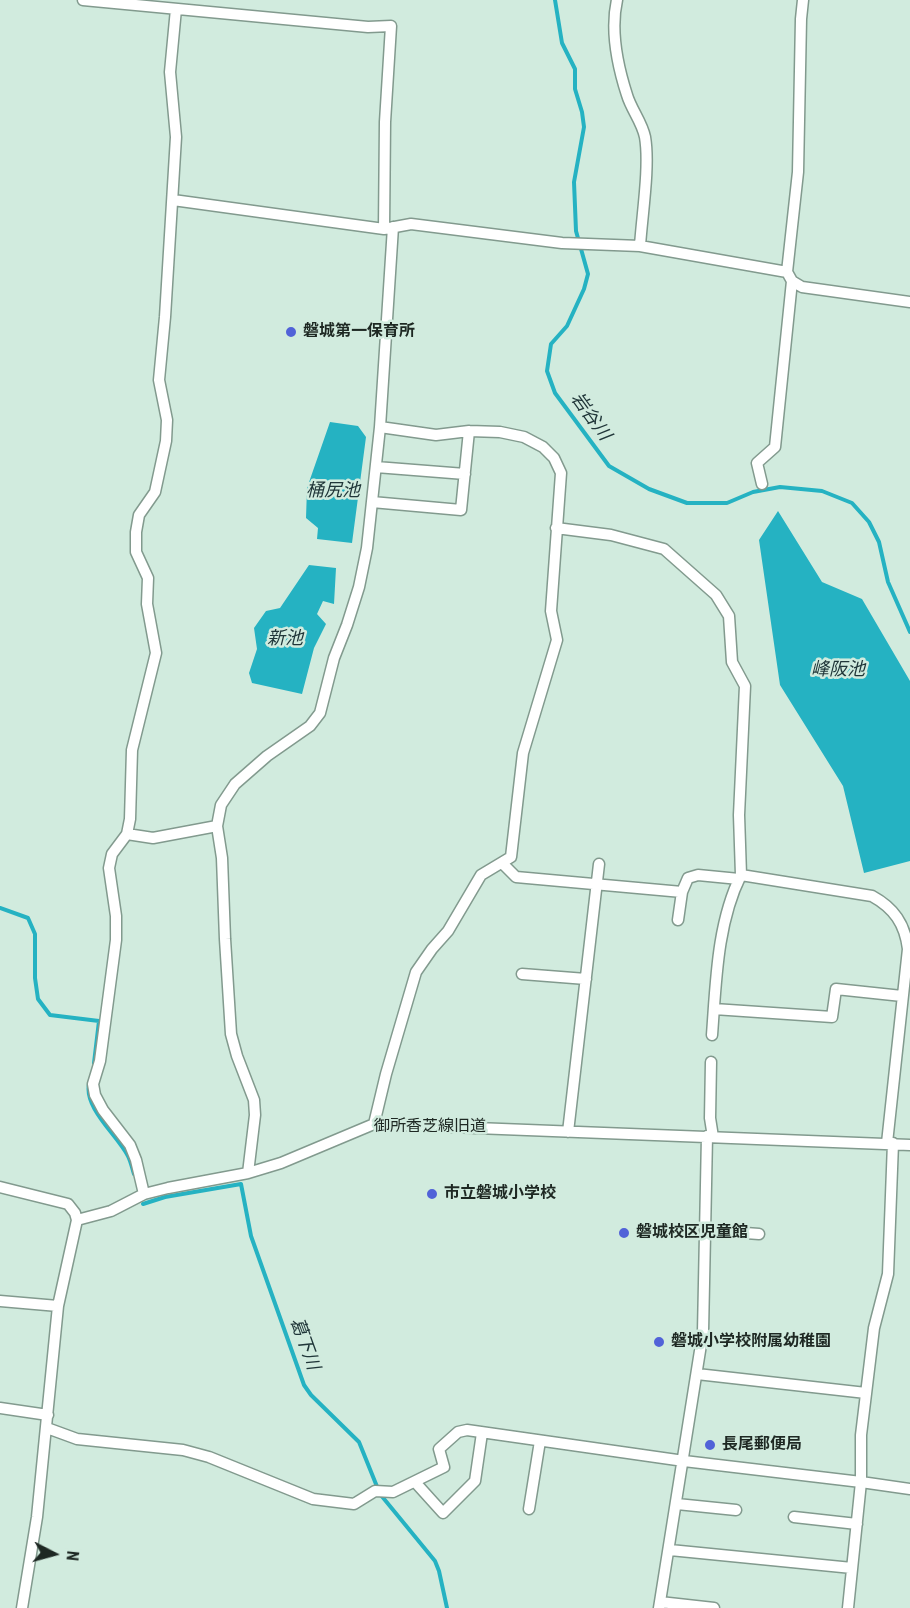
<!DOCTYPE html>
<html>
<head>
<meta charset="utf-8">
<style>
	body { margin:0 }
	#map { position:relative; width:910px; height:1608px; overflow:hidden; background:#d1ebde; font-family:"Roboto Condensed",sans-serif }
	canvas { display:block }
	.north { position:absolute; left:24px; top:1524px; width:60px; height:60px; -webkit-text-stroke:4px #d1ebde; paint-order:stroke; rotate:96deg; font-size:16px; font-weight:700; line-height:24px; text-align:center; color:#1e2823 }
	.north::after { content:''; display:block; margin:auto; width:21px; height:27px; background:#1e2823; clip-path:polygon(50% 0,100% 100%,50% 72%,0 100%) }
</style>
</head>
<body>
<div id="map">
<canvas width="910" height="1608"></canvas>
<div class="north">N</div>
</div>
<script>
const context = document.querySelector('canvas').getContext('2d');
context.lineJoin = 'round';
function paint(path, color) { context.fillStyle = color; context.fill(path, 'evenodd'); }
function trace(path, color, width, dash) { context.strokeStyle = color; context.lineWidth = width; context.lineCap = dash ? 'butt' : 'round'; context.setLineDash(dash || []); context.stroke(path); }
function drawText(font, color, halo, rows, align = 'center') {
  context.font = font + ' "Roboto Condensed","Noto Sans JP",sans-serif'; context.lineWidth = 5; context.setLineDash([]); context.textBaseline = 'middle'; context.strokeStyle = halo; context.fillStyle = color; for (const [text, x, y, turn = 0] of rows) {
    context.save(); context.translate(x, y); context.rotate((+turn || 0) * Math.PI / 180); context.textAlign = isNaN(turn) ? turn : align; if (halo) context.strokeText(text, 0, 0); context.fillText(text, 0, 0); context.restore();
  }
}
const water = new Path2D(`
	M 330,422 L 358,426 L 366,437 L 352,543 L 317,539 L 318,528 L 306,518 L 307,488 Z
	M 778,511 L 822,582 L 862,599 L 910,681 L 910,861 L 864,873 L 843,786 L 780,685 L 759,540 Z
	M 309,565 L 336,568 L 334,604 L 323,601 L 317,614 L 326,624 L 314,648 L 302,694 L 252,683 L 249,673 L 257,649 L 254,628 L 266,611 L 280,608 Z`);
const stream = new Path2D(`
	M 555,0 L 562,43 L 575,69 L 575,89 L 582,112 L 584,127 L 574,182 L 576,231 L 588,274 L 584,289 L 567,326 L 551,344 L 547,371 L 555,393 L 609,466 L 649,489 L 687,503 L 727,503 L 753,492 L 780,487 L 822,491 L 852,503 L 869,522 L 879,542 L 888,582 L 910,632
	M 0,908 L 28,918 L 35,934 L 35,978 L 38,999 L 50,1015 L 99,1021 L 94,1063
	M 89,1084 C 84,1108 117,1135 128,1156 C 131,1162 132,1168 134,1174
	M 143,1204 L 165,1197 L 241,1184 L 251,1236 L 304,1385 L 311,1395 L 359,1442 L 380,1494 L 435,1561 L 439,1571 L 447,1608`);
const street = new Path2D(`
	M 83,0 L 368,27 L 391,26 L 385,122 L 384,229
	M 617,0 C 610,31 617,64 627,95 C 631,109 642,122 645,137 C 650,166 642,215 640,246
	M 173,200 L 384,229 L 411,224 L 562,243 L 640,246 L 787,272 L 792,281 L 802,287 L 910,302
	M 787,272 L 798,172 L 801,19 L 803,0
	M 376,467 L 465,474
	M 762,484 L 757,463 L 775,447 L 792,281
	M 372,502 L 461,510 L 469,431
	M 556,528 L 611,535 L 664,549 L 716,595 L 729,616 L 732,662 L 745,686 L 739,815 L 741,875 L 872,896 C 894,908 905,924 908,949 L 887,1143
	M 127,834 L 153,838 L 217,826
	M 502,863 L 516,877 L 682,892
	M 678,920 L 682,892 L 688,878 L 698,875 L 739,879
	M 522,974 L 586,979
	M 714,1009 L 832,1017 L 836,989 L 902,996
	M 712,1035 C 716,982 717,923 741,875
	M 711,1062 L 710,1118 L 713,1137
	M 374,1124 L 386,1074 L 416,972 L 432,949 L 448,931 L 481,875 L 511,857 L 523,753 L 557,640 L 551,611 L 561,473 L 554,458 L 543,447 L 524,437 L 500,432 L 469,431 L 436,435 L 380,427
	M 568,1132 L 599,864
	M 248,1173 L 255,1115 L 254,1100 L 237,1056 L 231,1034 L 225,939 L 222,858 L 217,826 L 221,805 L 235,784 L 267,756 L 310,726 L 320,713 L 334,658 L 347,625 L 359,587 L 367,548 L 380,427 L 393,227
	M 0,1187 L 68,1204 L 75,1213 L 77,1220
	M 144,1194 L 136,1160 L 130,1145 L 103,1110 L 95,1095 L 93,1084 L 100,1061 L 116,940 L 116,916 L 109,868 L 112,854 L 127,834 L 130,819 L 132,750 L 156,653 L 147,604 L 148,578 L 136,552 L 136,532 L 139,515 L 155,492 L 166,441 L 167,420 L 159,380 L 165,317 L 176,137 L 170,72 L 176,9
	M 705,1230 L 759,1234
	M 0,1301 L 58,1306
	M 697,1374 L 866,1393
	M 0,1408 L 48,1415
	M 47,1428 L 77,1439 L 183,1450 L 209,1457 L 313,1499 L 354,1504 L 375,1491 L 393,1492 L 444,1467 L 439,1449 L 458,1432 L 467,1430 L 684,1461 L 861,1482 L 910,1489
	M 415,1482 L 443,1513 L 475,1481 L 482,1433
	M 677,1504 L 736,1510
	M 529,1509 L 540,1441
	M 794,1517 L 857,1524
	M 670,1550 L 852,1568
	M 660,1602 L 714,1608
	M 22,1608 L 37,1517 L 58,1306 L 77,1220 L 111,1211 L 144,1194 L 168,1188 L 248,1173 L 281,1163 L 374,1124 L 910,1145
	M 659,1608 L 703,1332 L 707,1136
	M 848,1608 L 861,1482 L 861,1435 L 874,1328 L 888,1274 L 893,1143`);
const markers = [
	[291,332,6,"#5162d8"],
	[432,1194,6,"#5162d8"],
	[624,1233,6,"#5162d8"],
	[659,1342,6,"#5162d8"],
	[710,1445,6,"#5162d8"]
];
const poiNames = [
	["磐城第一保育所",303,332],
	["市立磐城小学校",444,1194],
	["磐城校区児童館",636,1233],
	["磐城小学校附属幼稚園",671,1342],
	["長尾郵便局",722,1445]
];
const streetNames = [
	["御所香芝線旧道",430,1127]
];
const waterNames = [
	["岩谷川",590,417,54],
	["桶尻池",333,491],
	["新池",285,639],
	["峰阪池",838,670],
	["葛下川",304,1344,70]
];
paint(water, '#25b2c2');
trace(stream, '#25b2c2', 4);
trace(street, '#829a8e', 13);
trace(street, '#fff', 10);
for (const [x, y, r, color] of markers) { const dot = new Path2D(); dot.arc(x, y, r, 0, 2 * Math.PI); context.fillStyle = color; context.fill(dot); trace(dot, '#d1ebde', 2); }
drawText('bold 16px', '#1e2823', '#d1ebde', poiNames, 'left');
drawText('16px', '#1e2823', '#d1ebde', streetNames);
drawText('italic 18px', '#203639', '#d1ebde', waterNames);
</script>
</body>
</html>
